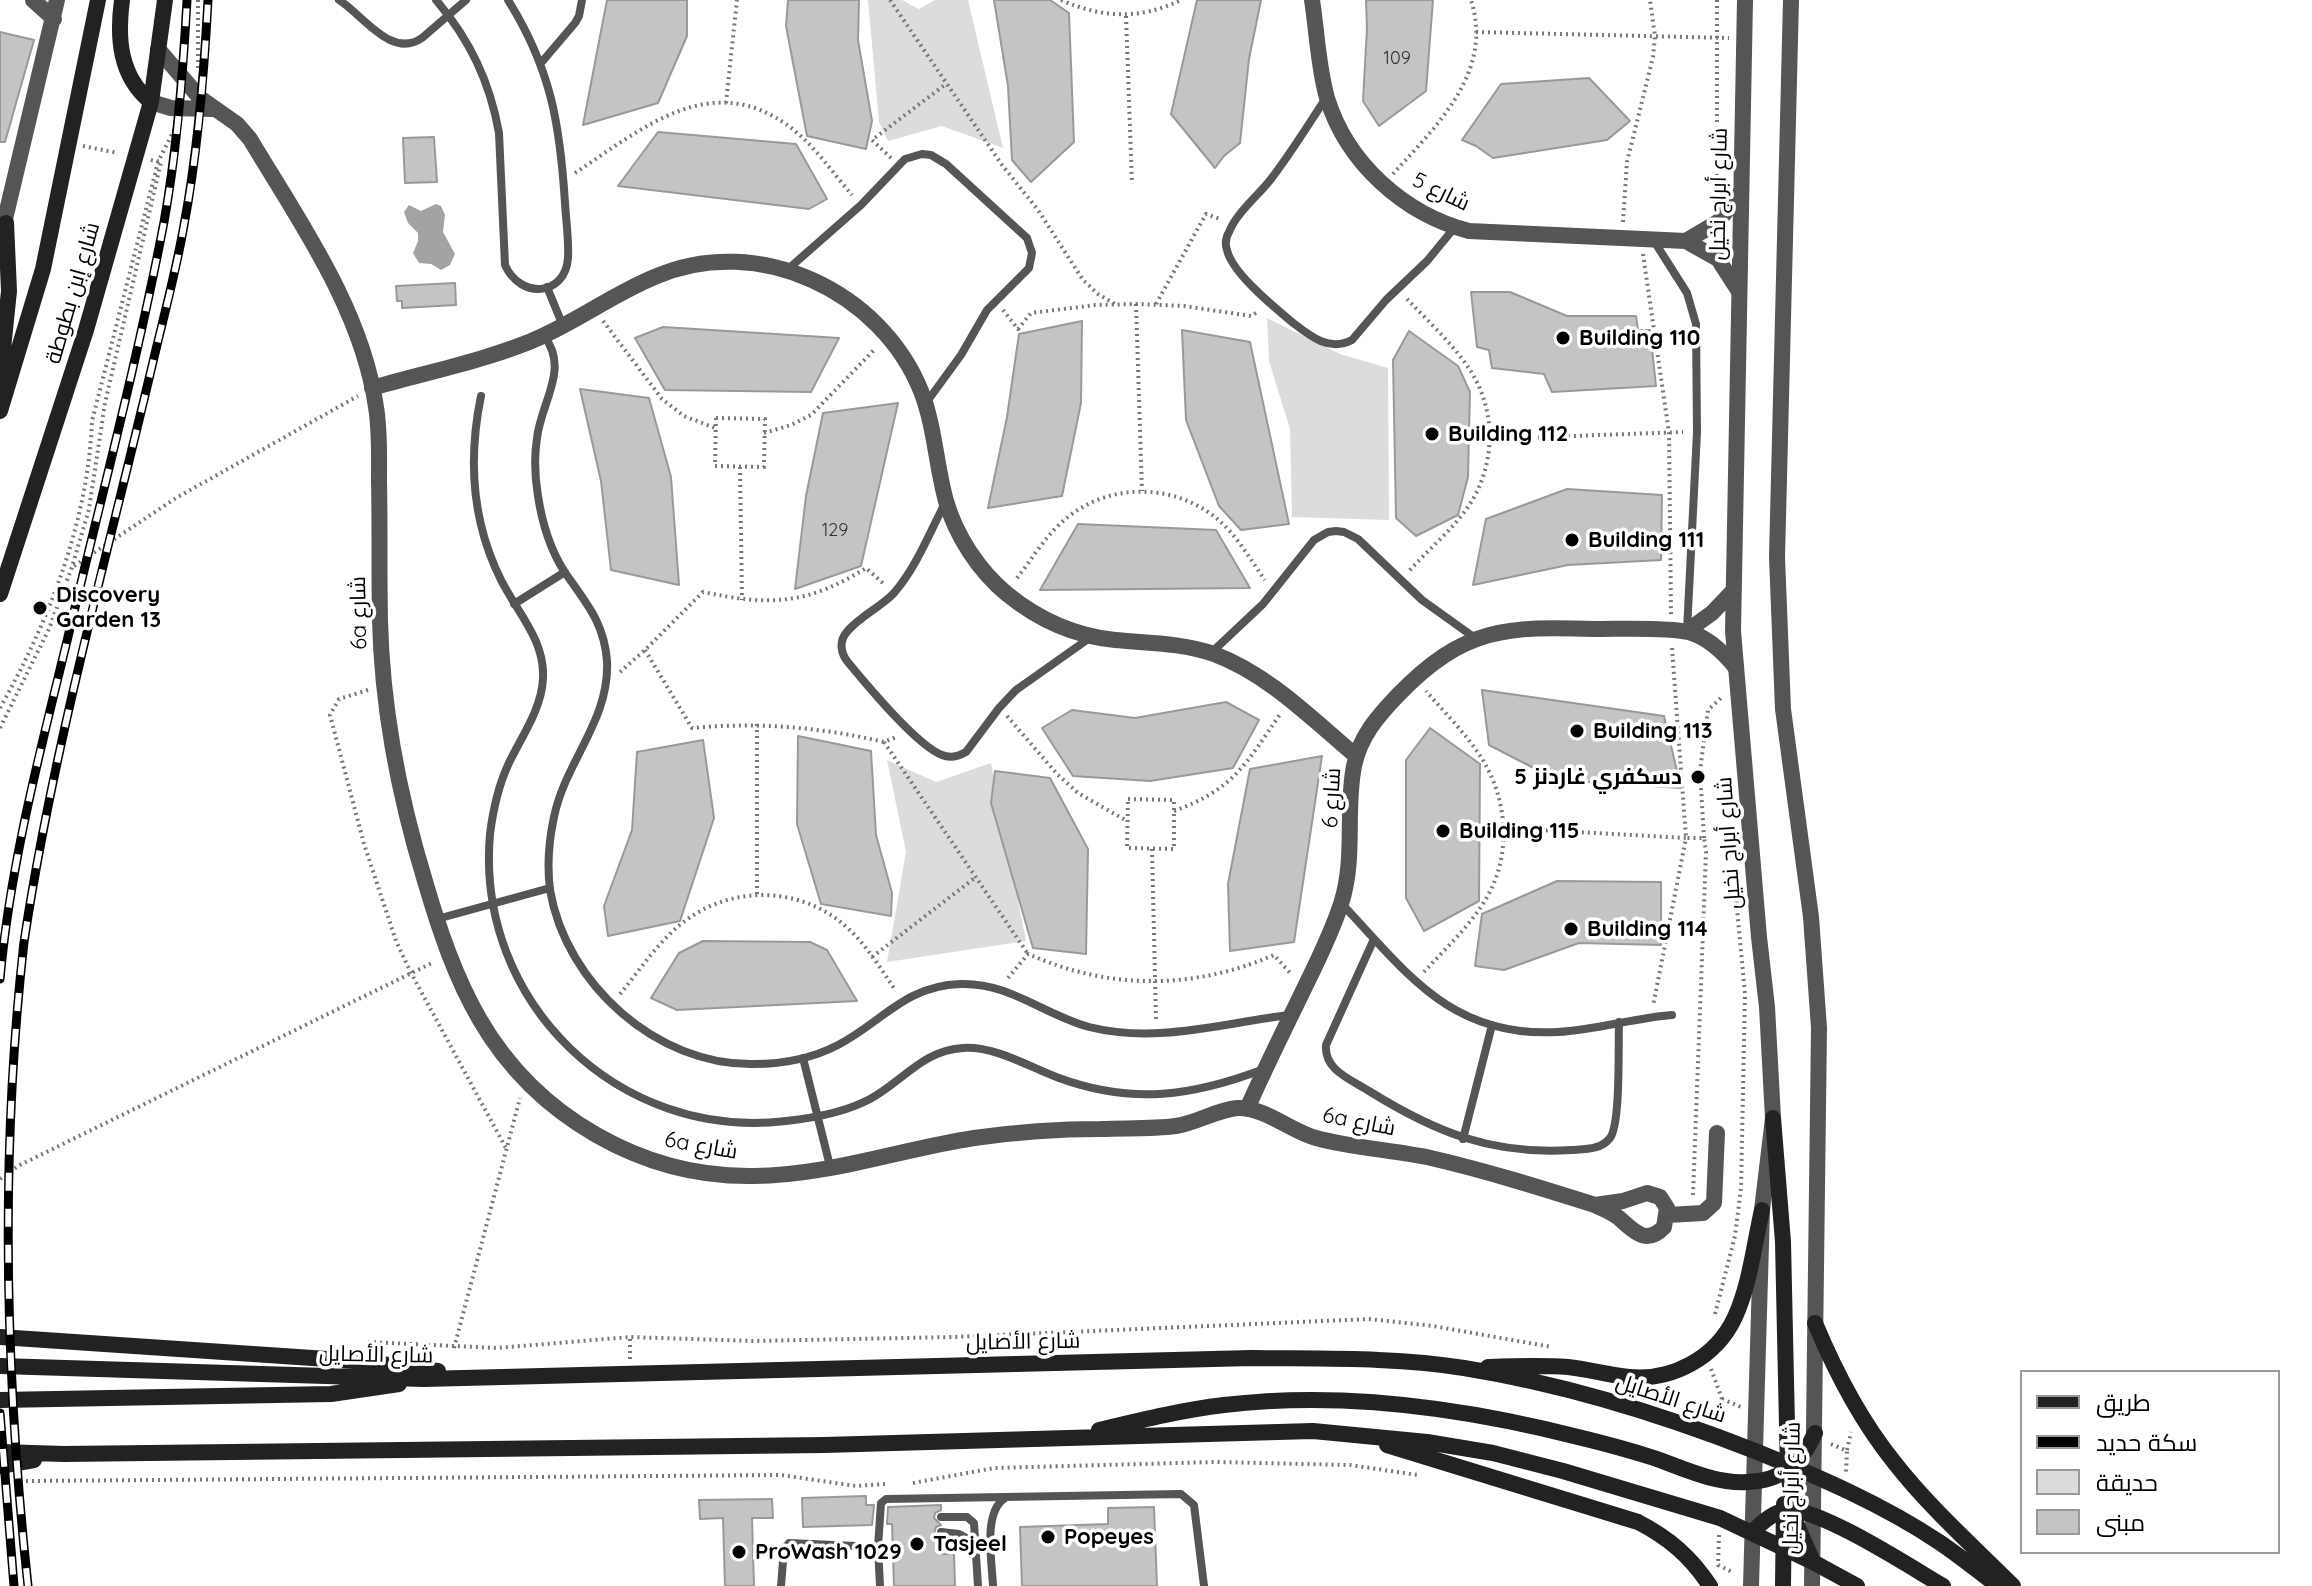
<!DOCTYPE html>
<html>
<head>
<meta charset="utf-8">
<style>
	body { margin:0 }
	#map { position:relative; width:2312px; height:1586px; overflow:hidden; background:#fff; font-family:Quicksand,Cairo,sans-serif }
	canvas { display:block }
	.legend { position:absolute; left:2020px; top:1370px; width:260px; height:184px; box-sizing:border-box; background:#fff; border:2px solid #999; margin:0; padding:10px 14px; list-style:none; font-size:24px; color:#000 }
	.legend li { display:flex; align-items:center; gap:16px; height:40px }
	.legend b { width:40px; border:2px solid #999 }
</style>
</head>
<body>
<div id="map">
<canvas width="2312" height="1586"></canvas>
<ul class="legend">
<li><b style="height:10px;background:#222"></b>طريق</li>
<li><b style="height:10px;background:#000"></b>سكة حديد</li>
<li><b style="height:22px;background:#dcdcdc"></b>حديقة</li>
<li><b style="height:22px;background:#c4c4c4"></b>مبنى</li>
</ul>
</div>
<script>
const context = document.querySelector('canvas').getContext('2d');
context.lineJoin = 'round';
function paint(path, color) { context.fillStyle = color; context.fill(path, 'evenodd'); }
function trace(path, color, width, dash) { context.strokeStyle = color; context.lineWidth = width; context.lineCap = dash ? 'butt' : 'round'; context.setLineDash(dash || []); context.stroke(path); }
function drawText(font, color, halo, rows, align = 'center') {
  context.font = font + ' Quicksand,Cairo,sans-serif'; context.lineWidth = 7; context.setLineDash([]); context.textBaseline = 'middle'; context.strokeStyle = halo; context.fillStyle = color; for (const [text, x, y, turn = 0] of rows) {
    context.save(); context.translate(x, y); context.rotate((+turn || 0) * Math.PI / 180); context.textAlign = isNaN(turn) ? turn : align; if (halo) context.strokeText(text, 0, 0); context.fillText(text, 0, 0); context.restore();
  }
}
const green = new Path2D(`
	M 868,0 L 902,0 L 919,9 L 935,0 L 968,0 L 1003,148 L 942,126 L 888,141 L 879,122 Z
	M 1267,318 L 1340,354 L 1388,368 L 1389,520 L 1292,517 L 1290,429 L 1269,361 Z
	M 887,760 L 936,782 L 991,763 L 1026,941 L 887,962 L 906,852 Z`);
const water = new Path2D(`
	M 436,204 L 441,206 L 445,215 L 443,232 L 455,254 L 450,265 L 441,270 L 431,264 L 419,263 L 413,253 L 418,241 L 418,233 L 408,223 L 404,212 L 409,205 L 421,211 Z`);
const building = new Path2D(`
	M 607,0 L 687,0 L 687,36 L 658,103 L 583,125 Z
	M 788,0 L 859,0 L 858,40 L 872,121 L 866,149 L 807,136 L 786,26 Z
	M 994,0 L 1050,0 L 1069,13 L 1074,142 L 1031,182 L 1012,160 L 1008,86 Z
	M 1197,0 L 1261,0 L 1249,59 L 1240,143 L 1224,156 L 1215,168 L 1171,114 Z
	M 1366,0 L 1433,0 L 1426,91 L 1379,126 L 1363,101 L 1367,28 Z
	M 0,32 L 34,40 L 5,142 L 0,142 Z
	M 1589,78 L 1630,121 L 1607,140 L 1493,158 L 1476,146 L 1462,140 L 1501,84 Z
	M 658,132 L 796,144 L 827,199 L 809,209 L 618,186 Z
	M 434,137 L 437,182 L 405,183 L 403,138 Z
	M 455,283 L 456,305 L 402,308 L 402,301 L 397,301 L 396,286 Z
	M 1471,292 L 1510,292 L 1567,316 L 1636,316 L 1638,330 L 1650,330 L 1656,386 L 1552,392 L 1544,374 L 1492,368 L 1489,350 L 1477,347 Z
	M 1082,321 L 1081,403 L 1062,496 L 988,508 L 1007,417 L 1019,334 Z
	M 663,327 L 839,338 L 811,392 L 665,390 L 635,338 Z
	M 1182,330 L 1250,342 L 1289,524 L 1241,530 L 1219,506 L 1186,420 Z
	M 1409,331 L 1458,366 L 1470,392 L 1468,477 L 1458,515 L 1416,536 L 1396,518 L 1393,360 Z
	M 580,389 L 649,398 L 671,477 L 679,585 L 611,570 L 601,481 Z
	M 898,403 L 861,566 L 795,589 L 806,496 L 823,413 Z
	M 1567,489 L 1662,495 L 1661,560 L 1568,565 L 1473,585 L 1486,519 Z
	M 1078,524 L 1216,530 L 1250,588 L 1040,590 Z
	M 1482,690 L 1664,716 L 1681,788 L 1557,780 L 1489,745 Z
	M 1226,702 L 1259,720 L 1233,768 L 1150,781 L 1073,776 L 1042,728 L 1072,710 L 1135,718 Z
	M 1430,728 L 1480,764 L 1479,901 L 1424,931 L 1406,898 L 1406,760 Z
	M 798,736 L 871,751 L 876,835 L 892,893 L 891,916 L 821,904 L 797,824 Z
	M 703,740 L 714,818 L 680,921 L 608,936 L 604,906 L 632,830 L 637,752 Z
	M 1322,756 L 1294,942 L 1230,951 L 1228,884 L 1250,769 Z
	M 995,771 L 1050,778 L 1088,849 L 1086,954 L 1033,948 L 991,803 Z
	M 1557,881 L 1661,882 L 1661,945 L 1579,943 L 1504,970 L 1475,966 L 1482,914 Z
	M 703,941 L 810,942 L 827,950 L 857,1001 L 677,1010 L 651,998 L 679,953 Z
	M 866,1496 L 866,1505 L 874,1505 L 872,1525 L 803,1527 L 802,1498 Z
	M 772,1499 L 773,1518 L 752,1518 L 754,1586 L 725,1586 L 723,1518 L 700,1519 L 699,1500 Z
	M 941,1505 L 941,1510 L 935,1513 L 934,1518 L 941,1525 L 936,1527 L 934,1534 L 941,1539 L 942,1554 L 954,1554 L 955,1586 L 894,1586 L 892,1524 L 887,1524 L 888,1507 Z
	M 1154,1507 L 1157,1586 L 1022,1586 L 1020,1527 L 1108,1524 L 1108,1508 Z`);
const path = new Path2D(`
	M 198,0 L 198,68
	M 890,0 L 1002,165 L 1038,210 L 1083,280 L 1098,294 L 1115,304
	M 1061,0 C 1102,18 1140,20 1181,0
	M 1126,16 L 1132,184
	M 1476,32 L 1729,38
	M 726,103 L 737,0
	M 83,146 L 118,153
	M 891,158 L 872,140 L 946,84
	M 575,173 C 642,129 711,68 790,127 C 814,145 833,173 852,195
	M 1393,174 C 1437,125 1494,72 1471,0
	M 1717,194 L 1717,0
	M 1623,222 L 1627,162 L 1653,57 L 1655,36 L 1650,0
	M 1643,254 L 1669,433 L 1671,615
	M 1407,299 C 1429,322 1455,346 1472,373 C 1497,415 1495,467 1468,507 C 1452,530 1428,550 1409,571
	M 1136,304 L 1142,491
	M 1156,304 L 1206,214 L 1220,219
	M 1003,310 L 1018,329 L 1031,313 L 1095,305 L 1136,304 L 1184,306 L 1251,316 L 1259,311
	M 603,321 L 662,399 L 684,416 L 715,428
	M 716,418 L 765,419 L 764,467 L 715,466 Z
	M 764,433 L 791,425 L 811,415 L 874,350
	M 1490,439 L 1683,432
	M 740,467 L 742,600
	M 74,566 L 176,498 L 358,396
	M 1017,578 C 1033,558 1047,533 1068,517 C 1114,480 1183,484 1225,526 C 1240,541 1252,562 1265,580
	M 1672,648 L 1686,838 L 1704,838 L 1706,852 L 1693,1195
	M 645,650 L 692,728 C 758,722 820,727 884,742 L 896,737
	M 620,672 L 645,650 L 703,592 C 769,606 807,605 866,568 L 884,584
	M 368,690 L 339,699 L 330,715 L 364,844 L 396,941 L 411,973 L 507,1150
	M 0,708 C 49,621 88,522 92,421 L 158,162 L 177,124
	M 1007,716 L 1057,774 L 1078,793 L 1127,821
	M 0,728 L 49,629 L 72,567 L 89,509 L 105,403 L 161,162 L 150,160
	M 884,742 L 1028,954
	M 1128,799 L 1174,800 L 1174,849 L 1127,848 Z
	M 1174,811 C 1235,789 1246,763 1281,713
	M 1504,828 L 1686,838 L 1653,1006
	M 1704,838 L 1700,771 L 1708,710 L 1721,698
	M 1152,849 L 1156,1020
	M 757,894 L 757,724
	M 872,957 L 976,877
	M 1424,972 C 1444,950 1468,928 1484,902 C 1511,860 1509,805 1484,762 C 1469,737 1446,714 1426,691
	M 1008,978 L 1028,954 C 1109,990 1193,990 1274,955 L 1291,974
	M 620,994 C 640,970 659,940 685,921 C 731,886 798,886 843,924 C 865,942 880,968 896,991
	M 0,1179 L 18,1166 L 434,962
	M 1715,1314 L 1735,1236 L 1741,1188 L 1745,994 L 1736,898
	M 368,1342 L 497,1348 L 630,1337 L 753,1341 L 954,1337 L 1369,1319 L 1433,1326 L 1552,1347
	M 454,1348 L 520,1098
	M 630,1359 L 630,1337
	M 1711,1369 L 1722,1399 L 1721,1418
	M 1722,1399 L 1741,1407
	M 1831,1444 L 1847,1451 L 1846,1472
	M 1847,1450 L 1851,1432
	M 26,1481 L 781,1475 L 856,1486 L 885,1484
	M 913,1483 L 994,1468 L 1215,1462 L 1350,1465 L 1418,1475
	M 1719,1535 L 1718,1565 L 1734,1573`);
const service = new Path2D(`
	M 339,0 C 364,16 391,59 422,38 L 466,0
	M 436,0 C 470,40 490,82 499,133 L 505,265 C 520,299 565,297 568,258 C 569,240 566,221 565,203 C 560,124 551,69 508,0
	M 541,63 L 575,23 L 579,16 L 582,0
	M 1326,98 C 1308,125 1291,153 1271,179 C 1258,196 1237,212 1229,232 C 1226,237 1225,244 1227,250 C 1232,273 1274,307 1292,322 C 1310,336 1329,352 1352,340 L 1386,300 L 1427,261 L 1455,227
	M 1654,241 L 1687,293 L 1696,324 L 1697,432 L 1687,631
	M 787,270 L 861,205 L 905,159 L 922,154 L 931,155 L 946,164 L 1027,238 L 1032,253 L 1029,268 L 987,310 L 961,355 L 926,403
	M 547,287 L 563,326
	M 544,336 C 570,369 541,402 537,438 C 534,457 535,478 538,496 C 542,522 550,549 564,571 C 585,602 604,621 607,661 C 610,720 565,762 554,817 C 549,840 547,866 550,890 C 566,984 657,1066 754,1064 C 783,1064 813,1058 838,1045 C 882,1022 905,986 960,984 C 1009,982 1044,1015 1089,1027 C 1158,1044 1222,1023 1290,1015
	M 481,396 C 468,459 472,522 501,580 C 517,612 545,640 543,678 C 542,709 521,737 508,765 C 498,787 493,810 490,834 C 475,1002 619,1141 786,1121 C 814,1118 844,1113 870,1099 C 902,1082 923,1050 963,1048 C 996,1046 1029,1067 1059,1078 C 1133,1105 1193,1096 1264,1069
	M 946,501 C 930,532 917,566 894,593 C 880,608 858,617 846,633 C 839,642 841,653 847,661 C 866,684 916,745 942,755 C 951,759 959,756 966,752 L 999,708 L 1016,690 L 1091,637
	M 514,604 L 565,572
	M 1211,653 L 1263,604 L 1314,540 L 1328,532 L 1336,531 L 1344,532 L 1358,539 L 1422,600 L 1475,638
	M 1342,904 C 1407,973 1451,1038 1558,1032 C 1596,1030 1634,1018 1672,1015
	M 437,919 L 550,888
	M 1374,939 L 1326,1045 C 1324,1070 1350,1079 1369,1091 C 1435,1132 1491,1155 1571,1150 C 1585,1149 1601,1150 1610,1138 C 1621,1123 1618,1044 1619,1022
	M 803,1058 L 830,1166
	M 1463,1139 L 1492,1025
	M 941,1517 L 967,1517 L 974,1523 L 978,1586
	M 941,1532 L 959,1534 L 976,1543
	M 878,1547 L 880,1586
	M 781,1586 L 784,1549 L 789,1543 L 878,1547 L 881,1503 L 886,1499 L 1181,1494 L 1194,1505 L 1204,1586
	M 993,1586 C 992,1562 983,1513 1004,1499`);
const minor = new Path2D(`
	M 33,0 L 54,19
	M 1312,0 C 1317,32 1318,66 1327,98 C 1347,163 1404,214 1469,231 L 1686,241 L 1718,259 L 1738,290
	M 158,49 L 200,98 L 237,124 L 250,139 C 299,221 362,309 376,407 C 380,431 379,457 379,481 C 380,527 379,574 380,620 C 382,709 399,796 425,881 C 439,929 455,977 480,1020 C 536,1116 642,1178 754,1176 C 826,1176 902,1149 974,1138 C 1016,1132 1059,1129 1101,1129 C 1126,1128 1152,1129 1176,1126 C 1197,1123 1216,1110 1237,1108 C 1265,1107 1290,1131 1316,1138 C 1353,1148 1393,1150 1431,1158 C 1487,1171 1541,1188 1595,1205
	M 151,102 L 171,108 L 212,109
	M 1,236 L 57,0
	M 1686,241 L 1718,222 L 1741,192
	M 372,388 C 424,373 479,362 529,342 C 574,324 612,294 657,276 C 758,233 881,291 921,391 C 935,427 936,465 946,501 C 956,536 979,571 1007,594 C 1039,620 1075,636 1115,640 C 1148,643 1183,643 1214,654 C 1268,674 1312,719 1356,756
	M 1687,631 L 1712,613 L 1733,591
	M 1247,1109 C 1264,1070 1283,1032 1302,993 C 1316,964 1331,935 1341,904 C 1356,857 1345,812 1354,766 C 1360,736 1378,716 1398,695 C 1464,627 1506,626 1596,629 C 1620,629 1666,627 1688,632 C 1706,636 1724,653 1736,668
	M 1647,1193 L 1660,1197 L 1667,1208 L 1664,1227 C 1646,1246 1634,1231 1619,1218 C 1612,1212 1603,1209 1595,1205 L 1623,1201 Z
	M 1668,1215 L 1703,1213 L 1714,1203 L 1717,1133`);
const tertiary = new Path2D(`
	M 1745,0 L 1733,631 L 1759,937 L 1767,1007 L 1773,1118 L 1762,1210 L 1751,1586
	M 1791,0 L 1777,557 L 1783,709 L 1811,917 L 1819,1028 L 1812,1586`);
const secondary = new Path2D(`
	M 122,0 C 117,37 119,76 151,102
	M 0,378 L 9,291 L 6,223
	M 0,411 L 43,269 L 98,0
	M 0,594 L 86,330 L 151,102 L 165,0
	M 1773,1118 L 1783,1242 L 1788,1472 L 1796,1523 L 1813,1562
	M 1815,1323 C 1835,1371 1861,1421 1894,1462 C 1929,1507 1973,1546 2013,1586
	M 0,1337 L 357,1361 L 438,1371
	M 0,1366 L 424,1379 L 1252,1358 C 1320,1359 1396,1357 1464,1368 C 1564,1384 1661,1414 1755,1451 C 1819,1477 1882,1504 1939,1542 C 1960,1556 1979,1572 1998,1586
	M 1488,1367 C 1515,1366 1541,1365 1568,1367 C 1588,1369 1608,1375 1629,1377 C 1672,1381 1716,1358 1735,1317 C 1750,1284 1754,1245 1762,1210
	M 0,1400 L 331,1394 L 399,1384
	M 1099,1430 C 1141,1420 1182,1410 1224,1405 C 1340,1391 1465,1408 1578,1437 C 1603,1443 1629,1450 1654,1458 C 1683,1468 1715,1484 1747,1482 C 1782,1481 1801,1464 1815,1433
	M 1387,1445 L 1638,1522 C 1669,1538 1691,1557 1710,1586
	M 0,1452 L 64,1454 L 824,1445 L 1313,1431 L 1427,1442 L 1493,1453 L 1563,1471 L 1720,1518 L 1813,1562 L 1857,1586
	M 0,1466 L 34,1460
	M 1752,1532 C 1762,1523 1774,1511 1788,1510 C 1820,1508 1912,1568 1943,1586
	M 1783,1586 L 1784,1504`);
const rail = new Path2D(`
	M 0,979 C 10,865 40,752 67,641 C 100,502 137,363 164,222 C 177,150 183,74 187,0
	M 0,1413 L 14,1586
	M 28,1586 C 5,1373 0,1155 24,942 C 53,748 107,557 152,366 C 163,319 176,272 184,225 C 198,151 204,75 208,0`);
const markers = [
	[1563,338,8,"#000"],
	[1432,434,8,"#000"],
	[1572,540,8,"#000"],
	[40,608,8,"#000"],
	[1577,731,8,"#000"],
	[1698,777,8,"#000"],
	[1443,831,8,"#000"],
	[1571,929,8,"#000"],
	[1048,1537,8,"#000"],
	[917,1544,8,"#000"],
	[739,1552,8,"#000"]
];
const numberNames = [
	["109",1397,59],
	["129",835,531]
];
const streetNames = [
	["شارع 5",1441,192,26],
	["شارع أبراج نخيل",1719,194,-89],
	["شارع إبن بطوطة",73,293,-74],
	["6a شارع",359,613,-91],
	["شارع 6",1332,798,-87],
	["شارع أبراج نخيل",1729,843,-94],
	["6a شارع",1359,1122,11],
	["6a شارع",701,1146,10],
	["شارع الأصايل",1023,1342,-1],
	["شارع الأصايل",376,1355,1],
	["شارع الأصايل",1671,1399,18],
	["شارع أبراج نخيل",1792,1488,-89]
];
const poiNames = [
	["Building 110",1579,338],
	["Building 112",1448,434],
	["Building 111",1588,540],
	["Discovery",56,595],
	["Garden 13",56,620],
	["Building 113",1593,731],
	["دسكفري غاردنز 5",1682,777,"right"],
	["Building 115",1459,831],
	["Building 114",1587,929],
	["Popeyes",1064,1537],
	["Tasjeel",933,1544],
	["ProWash 1029",755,1552]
];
paint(green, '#dcdcdc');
paint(water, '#a3a3a3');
paint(building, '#c4c4c4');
trace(building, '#999', 2);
trace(path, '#777', 4, [2, 4]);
trace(service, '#555', 8);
trace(minor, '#555', 16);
trace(tertiary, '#555', 16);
trace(secondary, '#222', 16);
trace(rail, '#000', 9);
trace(rail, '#fff', 6, [18]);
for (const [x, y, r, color] of markers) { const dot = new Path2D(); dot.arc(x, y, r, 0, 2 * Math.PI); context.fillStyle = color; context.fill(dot); trace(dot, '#fff', 3); }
drawText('18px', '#313131', null, numberNames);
drawText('22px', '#000', '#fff', streetNames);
drawText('bold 22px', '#000', '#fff', poiNames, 'left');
</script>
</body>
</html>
